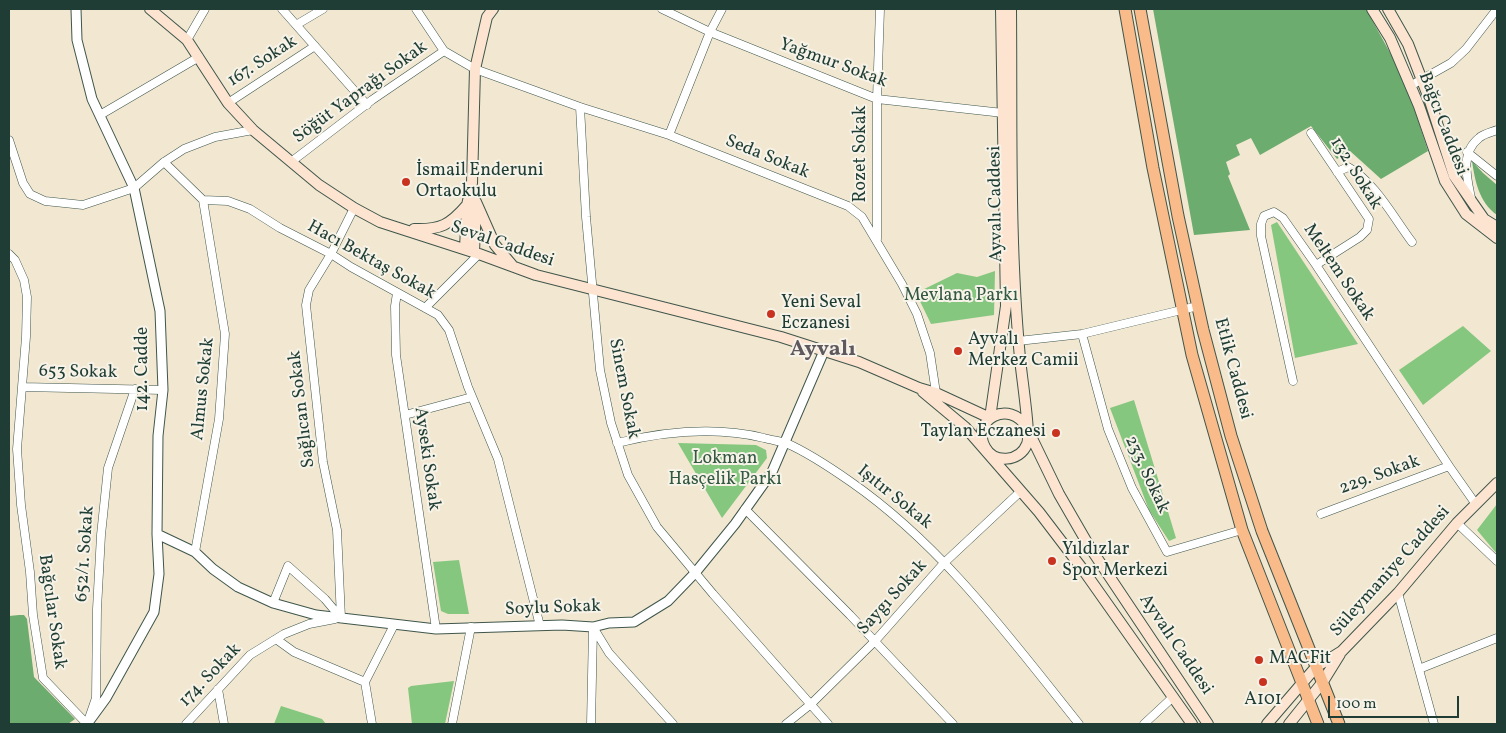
<!DOCTYPE html>
<html>
<head>
<meta charset="utf-8">
<style>
	body { margin:0 }
	#map { position:relative; width:1506px; height:733px; overflow:hidden; background:#f2e7d0; font-family:Vollkorn,serif }
	canvas { display:block }
	.frame { position:absolute; inset:0; border:10px solid #1f3d34; pointer-events:none }
	.scale { position:absolute; left:1328px; top:696px; width:131px; height:22px; box-sizing:border-box; border:2px solid #1f3d34; border-top:0; padding-left:6px; font-size:15px; line-height:18px; white-space:nowrap; color:#1f3d34; -webkit-text-stroke:4px #f7f3e8; paint-order:stroke }
</style>
</head>
<body>
<div id="map">
<canvas width="1506" height="733"></canvas>
<div class="frame"></div>
<div class="scale">100 m</div>
</div>
<script>
const context = document.querySelector('canvas').getContext('2d');
context.lineJoin = 'round';
function paint(path, color) { context.fillStyle = color; context.fill(path, 'evenodd'); }
function trace(path, color, width, dash) { context.strokeStyle = color; context.lineWidth = width; context.lineCap = dash ? 'butt' : 'round'; context.setLineDash(dash || []); context.stroke(path); }
function drawText(font, color, halo, rows, align = 'center') {
  context.font = font + ' Vollkorn,serif'; context.lineWidth = 4; context.setLineDash([]); context.textBaseline = 'middle'; context.strokeStyle = halo; context.fillStyle = color; for (const [text, x, y, turn = 0] of rows) {
    context.save(); context.translate(x, y); context.rotate((+turn || 0) * Math.PI / 180); context.textAlign = isNaN(turn) ? turn : align; if (halo) context.strokeText(text, 0, 0); context.fillText(text, 0, 0); context.restore();
  }
}
const green = new Path2D(`
	M 1277,222 L 1358,344 L 1295,358 L 1271,225 Z
	M 995,271 L 994,315 L 931,324 L 916,293 L 957,273 L 977,277 Z
	M 1463,326 L 1491,351 L 1423,405 L 1399,370 Z
	M 1134,400 L 1176,538 L 1169,541 L 1149,510 L 1110,408 Z
	M 678,443 L 756,445 L 766,450 L 767,458 L 722,518 Z
	M 1497,504 L 1497,554 L 1477,530 Z
	M 459,560 L 469,614 L 448,614 L 441,611 L 433,562 Z
	M 454,681 L 445,724 L 412,724 L 408,688 L 411,686 Z
	M 281,706 L 322,719 L 326,724 L 274,724 Z`);
const forest = new Path2D(`
	M 1153,9 L 1366,9 L 1405,80 L 1428,151 L 1381,179 L 1350,151 L 1337,159 L 1311,126 L 1260,155 L 1251,138 L 1236,145 L 1240,155 L 1226,162 L 1230,174 L 1228,176 L 1250,230 L 1194,235 Z
	M 1472,161 L 1483,173 L 1497,185 L 1497,215 C 1479,202 1475,181 1472,161 Z
	M 19,615 L 24,615 L 27,619 L 34,677 L 75,719 L 68,724 L 9,724 L 9,616 Z`);
const minor = new Path2D(`
	M 282,9 L 367,105
	M 416,9 L 444,51
	M 662,9 L 710,32 L 877,99 L 1003,113
	M 296,25 L 323,9
	M 187,40 L 205,9
	M 1410,86 L 1451,63 L 1466,49 L 1497,9
	M 228,103 L 315,46
	M 580,107 L 586,217 L 600,370 L 611,423 L 628,475 L 657,527 L 713,594 L 828,724
	M 100,115 L 199,57
	M 1311,133 L 1369,219 L 1367,230 L 1360,237 L 1316,265
	M 669,135 L 710,32 L 722,9
	M 9,140 L 23,183 L 30,194 L 45,201 L 83,205 L 134,188 L 164,162 L 184,149 L 215,137 L 253,130
	M 1467,152 L 1497,176
	M 164,162 L 203,200 L 228,201 L 250,209 L 280,228 L 331,254 L 351,267 L 438,315 L 449,330 L 468,387 L 498,459 L 540,626
	M 291,162 L 372,100 L 444,51 L 475,69 L 580,107 L 669,135 L 848,206 L 862,217 L 902,284 L 917,314 L 930,353 L 936,393
	M 1337,172 L 1348,167 C 1374,181 1394,218 1412,242
	M 1471,198 C 1467,178 1460,153 1479,138 C 1483,134 1492,132 1497,130
	M 877,239 L 877,99 L 880,9
	M 9,254 L 15,260 L 24,280 L 27,297 L 26,337 L 17,449 L 21,505 L 30,572 L 33,615 L 43,678 L 87,724 L 96,698 L 97,609 L 101,535 L 108,468 L 135,389
	M 397,293 L 395,306 L 396,355 L 436,629
	M 425,308 L 479,254
	M 1082,334 L 1108,429 L 1132,488 L 1167,552 L 1242,530
	M 1018,341 L 1082,334 L 1198,306
	M 1293,381 L 1261,236 L 1261,224 L 1264,216 L 1274,212 L 1283,218 L 1316,265 L 1449,466 L 1475,503
	M 22,387 L 163,390
	M 405,415 L 472,397
	M 617,443 C 666,431 715,426 764,438 C 771,440 779,441 786,443 C 809,453 831,468 851,482 C 943,546 1010,638 1079,724
	M 745,509 L 850,615 L 953,724
	M 1321,514 L 1449,466
	M 1457,523 L 1497,561
	M 195,552 L 219,419 L 225,334 L 203,200
	M 1398,593 L 1434,724
	M 273,603 L 288,566 L 325,599 L 341,618
	M 341,618 L 337,530 L 323,462 L 306,305 L 309,290 L 331,254 L 354,208
	M 593,627 L 609,653 L 673,724
	M 276,639 L 294,652 L 365,682
	M 1419,669 L 1497,638
	M 218,689 L 224,724
	M 186,724 L 250,655 L 284,634 L 309,624 L 335,619
	M 372,724 L 365,682 L 394,625
	M 452,724 L 471,627
	M 591,724 L 593,629
	M 786,724 L 811,704 L 875,641 L 944,563 L 1021,491
	M 1144,724 L 1173,697`);
const tertiary = new Path2D(`
	M 76,9 L 77,40 L 92,99 L 134,188 L 160,311 L 163,390 L 158,436 L 157,534 L 159,574 L 154,612 L 106,698 L 87,724
	M 157,534 L 195,552 L 213,569 L 238,587 L 273,603 L 316,615 L 436,629 L 562,625 L 593,627 L 609,623 L 634,622 L 668,601 L 695,573 L 735,524 L 772,472 L 824,351`);
const secondary = new Path2D(`
	M 150,9 L 187,40 L 228,103 L 253,130 L 319,185 L 354,208 L 380,222 L 479,254 L 536,275 L 781,337 L 859,362 L 919,388 L 936,393 L 990,418
	M 1011,9 C 1012,125 1009,242 1020,358 C 1021,373 1031,435 1027,444 C 1020,462 994,464 985,447 C 970,420 1010,398 1027,428 L 1059,494 L 1089,546 L 1208,724
	M 1372,9 L 1390,38 L 1419,106 L 1445,181 L 1466,214 L 1497,238
	M 1388,9 L 1408,44 L 1430,101 L 1454,176 L 1484,219 L 1497,227
	M 476,202 L 495,245 L 512,265
	M 414,229 C 440,230 450,225 467,205
	M 465,249 L 467,205 L 472,183 L 475,69 L 487,17 L 493,9
	M 474,252 L 476,206
	M 923,392 L 965,427 L 1039,512 L 1084,571 L 1192,724
	M 990,418 L 1006,306 L 1001,9
	M 1267,724 L 1316,667 L 1342,651 L 1398,593 L 1457,523 L 1497,483
	M 1289,724 L 1322,683 L 1340,654`);
const primary = new Path2D(`
	M 1125,9 L 1153,168 L 1192,355 L 1242,530 L 1318,724
	M 1140,9 L 1178,216 L 1203,330 L 1231,436 L 1262,531 L 1339,724`);
const markers = [
	[406,182,5,"#c8321e"],
	[771,314,5,"#c8321e"],
	[958,351,5,"#c8321e"],
	[1056,433,5,"#c8321e"],
	[1052,561,5,"#c8321e"],
	[1259,660,5,"#c8321e"],
	[1263,682,5,"#c8321e"]
];
const streetNames = [
	["167. Sokak",263,62,-33],
	["Yağmur Sokak",833,64,20],
	["Söğüt Yaprağı Sokak",361,93,-36],
	["Bağcı Caddesi",1442,124,69],
	["Rozet Sokak",862,154,-90],
	["Seda Sokak",767,158,22],
	["132. Sokak",1355,174,58],
	["Ayvalı Caddesi",997,204,-91],
	["Seval Caddesi",502,245,19],
	["Hacı Bektaş Sokak",371,261,29],
	["Meltem Sokak",1338,273,56],
	["142. Cadde",144,369,-90],
	["Etlik Caddesi",1232,369,75],
	["653 Sokak",78,373,1],
	["Almus Sokak",204,389,-84],
	["Sinem Sokak",623,389,79],
	["Sağlıcan Sokak",303,409,-97],
	["Ayseki Sokak",426,459,82],
	["233. Sokak",1146,475,65],
	["229. Sokak",1380,476,-20],
	["Işıtır Sokak",894,498,39],
	["652/1. Sokak",86,554,-86],
	["Süleymaniye Caddesi",1391,572,-48],
	["Saygı Sokak",893,598,-48],
	["Soylu Sokak",553,609,-2],
	["Bağcılar Sokak",51,612,82],
	["Ayvalı Caddesi",1175,645,56],
	["174. Sokak",211,676,-46]
];
const poiNames = [
	["İsmail Enderuni",416,172],
	["Ortaokulu",416,193],
	["Yeni Seval",781,304],
	["Eczanesi",781,325],
	["Ayvalı",968,341],
	["Merkez Camii",968,362],
	["Taylan Eczanesi",1046,433,"right"],
	["Yıldızlar",1062,551],
	["Spor Merkezi",1062,572],
	["MACFit",1269,660],
	["A101",1263,701,"center"]
];
const parkNames = [
	["Mevlana Parkı",961,297],
	["Lokman",725,460],
	["Hasçelik Parkı",725,481]
];
const districtNames = [
	["Ayvalı",823,351]
];
paint(green, '#85c77f');
paint(forest, '#6cac6e');
trace(minor, '#3f564b', 9);
trace(tertiary, '#3f564b', 11);
trace(secondary, '#3f564b', 12);
trace(primary, '#3f564b', 13);
trace(minor, '#fff', 8);
trace(tertiary, '#fff', 9);
trace(secondary, '#fde4d1', 10);
trace(primary, '#fabb8b', 11);
for (const [x, y, r, color] of markers) { const dot = new Path2D(); dot.arc(x, y, r, 0, 2 * Math.PI); context.fillStyle = color; context.fill(dot); trace(dot, '#f7f3e8', 2); }
drawText('18px', '#1f3d34', '#f7f3e8', streetNames);
drawText('18px', '#1f3d34', '#f7f3e8', poiNames, 'left');
drawText('18px', '#335943', '#f7f3e8', parkNames);
drawText('bold 22px', '#5f595f', '#f7f3e8', districtNames);
</script>
</body>
</html>
